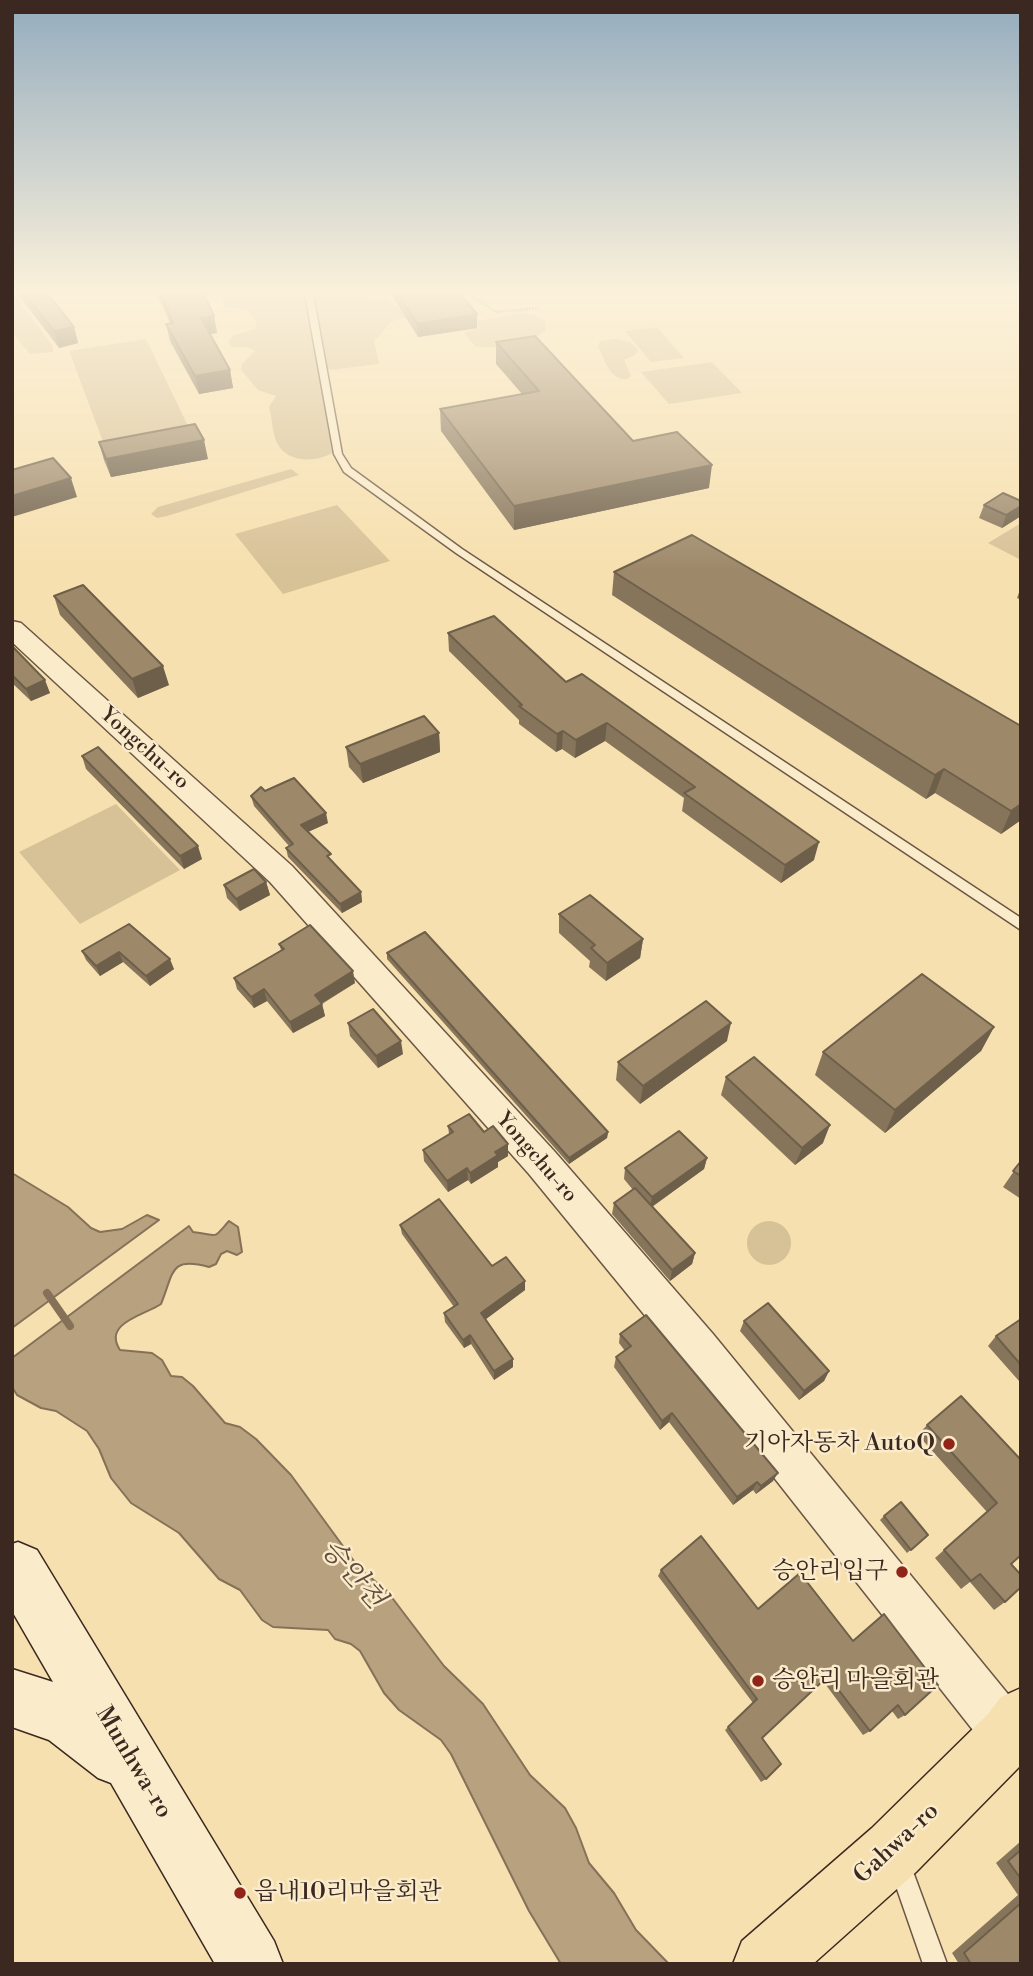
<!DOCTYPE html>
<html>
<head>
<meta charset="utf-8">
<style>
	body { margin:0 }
	#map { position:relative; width:1033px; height:1976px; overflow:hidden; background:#f7e0af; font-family:"Libre Bodoni",serif }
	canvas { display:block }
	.frame { position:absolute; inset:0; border:14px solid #3b2820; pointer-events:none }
</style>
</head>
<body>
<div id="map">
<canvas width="1033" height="1976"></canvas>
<div class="frame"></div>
</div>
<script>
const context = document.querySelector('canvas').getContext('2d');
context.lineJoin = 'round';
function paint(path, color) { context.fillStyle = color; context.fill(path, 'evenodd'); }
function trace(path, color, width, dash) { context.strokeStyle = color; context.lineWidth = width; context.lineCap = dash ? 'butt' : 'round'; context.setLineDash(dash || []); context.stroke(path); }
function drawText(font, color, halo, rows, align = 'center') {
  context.font = font + ' "Libre Bodoni","Noto Serif KR",serif'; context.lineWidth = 5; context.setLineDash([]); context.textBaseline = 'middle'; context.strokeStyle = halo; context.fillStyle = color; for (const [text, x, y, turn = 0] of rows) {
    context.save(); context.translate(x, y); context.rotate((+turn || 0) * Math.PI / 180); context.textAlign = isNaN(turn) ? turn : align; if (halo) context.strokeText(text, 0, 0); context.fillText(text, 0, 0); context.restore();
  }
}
const green = new Path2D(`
	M 12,294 L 18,297 L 21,305 L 53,346 L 53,352 L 30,354 L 12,333 Z
	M 221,294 L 306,294 L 332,453 C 315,463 285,463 276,441 C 272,430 272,418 269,407 L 276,396 L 258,390 L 241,370 L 242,364 L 255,351 L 247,347 L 232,347 L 228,342 L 234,335 L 256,329 L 256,321 L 247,310 L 225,307 Z
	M 313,294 L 365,294 L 370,301 L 384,298 L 412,318 C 386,317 389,328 374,341 L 379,364 L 330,370 L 326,368 Z
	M 521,313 L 534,315 L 545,321 L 546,331 C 526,344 499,351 475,346 L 464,333 L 479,328 L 477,321 Z
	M 657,327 L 684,358 L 651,362 L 625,331 Z
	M 146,339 L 191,432 L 105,447 L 69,351 Z
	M 615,339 L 630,342 L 638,350 L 635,355 L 624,360 L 631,376 L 627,379 C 609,380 606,361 598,347 L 600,341 Z
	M 712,362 L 742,393 L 669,404 L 641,372 Z
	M 291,469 L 299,475 L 167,516 L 157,518 L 151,514 L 158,507 Z
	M 337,505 L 390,561 L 283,594 L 235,534 Z
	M 1021,523 L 1021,560 L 988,543 Z
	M 116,804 L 180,870 L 80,924 L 19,852 Z
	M747 1243a22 22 0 1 1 44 0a22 22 0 1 1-44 0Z`);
const water = new Path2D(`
	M 12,1173 L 68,1207 L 91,1228 L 100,1232 L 122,1229 L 147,1215 L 159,1220 L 12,1328 Z
	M 229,1221 L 238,1227 L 242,1252 L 237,1255 L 227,1251 L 221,1254 L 216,1264 L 209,1267 C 169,1256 174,1273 161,1304 C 145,1315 102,1323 120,1350 L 152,1353 L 162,1360 L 171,1376 L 182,1377 L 193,1386 L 225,1423 L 240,1427 L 256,1439 L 291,1475 L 359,1568 L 387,1591 L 444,1666 L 483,1704 L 530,1775 L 565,1808 L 576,1828 L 589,1863 L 614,1893 L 636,1930 L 669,1964 L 561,1964 L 529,1911 L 451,1754 L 441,1740 L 399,1710 L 384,1693 L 360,1651 L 351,1644 L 335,1639 L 328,1630 L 273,1627 L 262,1620 L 240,1590 L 219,1579 L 179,1533 L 131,1503 L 111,1478 L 99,1449 L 87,1431 L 56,1411 L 41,1408 L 17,1395 L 12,1387 L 12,1358 L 189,1226 L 193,1232 C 220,1235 211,1241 229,1221 Z`);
const stream = new Path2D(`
	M 47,1293 L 70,1326`);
const path = new Path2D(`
	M 469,294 L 496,312 L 539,308`);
const service = new Path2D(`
	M 305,294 L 313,294 L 342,454 L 351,468 L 462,549 L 1021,918 L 1021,930 L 456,553 L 344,472 L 334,454 Z
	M 900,1855 L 908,1858 L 947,1964 L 923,1964 L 889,1866 L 892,1858 Z`);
const tertiary = new Path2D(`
	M 12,621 L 21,623 L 292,866 L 555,1152 L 713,1334 L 1021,1710 L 1021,1755 L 1009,1760 L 991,1753 L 683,1362 L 529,1174 L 270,882 L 12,642 Z`);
const secondary = new Path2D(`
	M 18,1542 L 37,1550 L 274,1941 L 283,1964 L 215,1964 L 111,1783 L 98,1778 L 49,1740 L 12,1727 L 12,1669 L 53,1682 L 12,1611 L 12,1544 Z`);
const primary = new Path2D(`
	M 1021,1688 L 1021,1765 L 916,1872 L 813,1964 L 733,1964 L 742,1941 L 872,1828 L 988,1714 L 1001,1697 Z`);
const wall = new Path2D(`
	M 18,294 L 48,294 L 74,327 L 78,343 L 59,348 Z
	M 157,294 L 204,294 L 214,316 L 217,333 L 210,334 L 230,370 L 233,388 L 199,394 L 170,341 L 166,324 L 170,323 Z
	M 391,294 L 460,294 L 477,328 L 418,337 Z
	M 496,342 L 633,441 L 709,488 L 514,530 L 441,431 L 440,409 L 522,394 L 496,364 Z
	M 99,442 L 208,459 L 111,477 L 104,460 Z
	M 1021,501 L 1021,516 L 1002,528 L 979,518 L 984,505 Z
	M 614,572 L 1021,726 L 1021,820 L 1001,834 L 935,793 L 926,799 L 612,595 Z
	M 1021,587 L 1021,600 L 1017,598 Z
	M 54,596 L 169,685 L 138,698 L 60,615 Z
	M 448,633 L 566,682 L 814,860 L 781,883 L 682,811 L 684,798 L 605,741 L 575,758 L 562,749 L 556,752 L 519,724 L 519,720 L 449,651 Z
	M 12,646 L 50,693 L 31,701 L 12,683 Z
	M 439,733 L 440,752 L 363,783 L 349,767 L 346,747 Z
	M 82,756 L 202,859 L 184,869 L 86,769 Z
	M 265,791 L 328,823 L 308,832 L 332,861 L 361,892 L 362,902 L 342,913 L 288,857 L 286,848 L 289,846 L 254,806 L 251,796 Z
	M 266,882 L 270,895 L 240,911 L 227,898 L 224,885 Z
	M 559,914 L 643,939 L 640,958 L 606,981 L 589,967 L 590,961 L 559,933 Z
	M 129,924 L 174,969 L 150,986 L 123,962 L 100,976 L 86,960 L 82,951 Z
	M 279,944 L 355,983 L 322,1004 L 325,1016 L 293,1033 L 267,1001 L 254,1008 L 237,989 L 234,978 L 281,950 Z
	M 387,953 L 608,1132 L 607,1138 L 569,1164 L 387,959 Z
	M 348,1023 L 403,1054 L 378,1068 L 350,1036 Z
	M 994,1027 L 981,1051 L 885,1133 L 815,1075 L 823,1052 Z
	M 727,1041 L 640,1104 L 616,1080 L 618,1062 Z
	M 726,1077 L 823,1143 L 795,1165 L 721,1095 Z
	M 448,1126 L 484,1132 L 508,1144 L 508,1156 L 498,1162 L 498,1167 L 471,1184 L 468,1180 L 448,1192 L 424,1161 L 423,1150 L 449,1134 Z
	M 707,1158 L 704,1169 L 652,1207 L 695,1253 L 692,1264 L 670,1281 L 612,1214 L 614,1203 L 633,1190 L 624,1179 L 625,1168 Z
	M 1021,1161 L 1021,1199 L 1003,1187 Z
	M 400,1225 L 492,1266 L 525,1290 L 486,1319 L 513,1359 L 513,1367 L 494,1380 L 471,1344 L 464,1348 L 445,1322 L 444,1313 L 454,1307 L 402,1234 Z
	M 1021,1319 L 1021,1380 L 1019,1381 L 988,1346 L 996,1336 Z
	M 744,1321 L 829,1371 L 824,1381 L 799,1400 L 740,1331 Z
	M 620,1334 L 773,1481 L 756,1494 L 753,1490 L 733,1505 L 669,1422 L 660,1430 L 614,1367 L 616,1357 L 625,1351 L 619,1343 Z
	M 927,1425 L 1021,1460 L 1011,1564 L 1005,1602 L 994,1610 L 970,1582 L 961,1589 L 935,1558 L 987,1512 L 918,1435 Z
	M 884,1516 L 928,1535 L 907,1553 L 880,1520 Z
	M 661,1570 L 758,1609 L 800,1573 L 905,1715 L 898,1719 L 892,1711 L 870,1731 L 863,1735 L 823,1681 L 762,1738 L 766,1779 L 761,1782 L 725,1730 L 753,1703 L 658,1576 Z
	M 1021,1841 L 1021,1964 L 959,1964 L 952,1953 L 1018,1895 L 996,1863 Z`);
const shadedWall = new Path2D(`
	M 477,314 L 477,328 L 418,337 L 417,324 Z
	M 214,316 L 217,333 L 205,335 L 201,318 Z
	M 74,327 L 78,343 L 59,348 L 54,331 Z
	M 230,370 L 233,388 L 199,394 L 195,376 Z
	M 204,440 L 208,459 L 111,477 L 106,459 Z
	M 712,465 L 709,488 L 514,530 L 514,506 Z
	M 71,478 L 77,497 L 12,517 L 12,496 Z
	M 1021,506 L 1021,516 L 1002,528 L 1006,515 Z
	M 163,666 L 169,685 L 138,698 L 132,679 Z
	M 45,680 L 50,693 L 31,701 L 26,689 Z
	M 607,723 L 605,741 L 575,758 L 576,740 Z
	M 563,731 L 562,749 L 556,752 L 557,734 Z
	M 439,733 L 440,752 L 363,783 L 360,764 Z
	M 944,769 L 935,793 L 926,799 L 935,775 Z
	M 1021,804 L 1021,820 L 1001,834 L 1011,811 Z
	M 326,813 L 328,823 L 303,834 L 301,825 Z
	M 819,842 L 814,860 L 781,883 L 785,865 Z
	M 198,846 L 202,859 L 184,869 L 180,856 Z
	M 266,882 L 270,895 L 240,911 L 236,899 Z
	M 361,892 L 362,902 L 342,913 L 340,904 Z
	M 643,939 L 640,958 L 606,981 L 607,963 Z
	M 119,952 L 123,962 L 100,976 L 96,966 Z
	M 170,959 L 174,969 L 150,986 L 146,976 Z
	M 353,971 L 355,983 L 317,1006 L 315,995 Z
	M 264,989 L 267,1001 L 254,1008 L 251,997 Z
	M 322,1004 L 325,1016 L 293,1033 L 290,1022 Z
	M 731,1023 L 727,1041 L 640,1104 L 643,1086 Z
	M 994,1027 L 981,1051 L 885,1133 L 895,1110 Z
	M 401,1041 L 403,1054 L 378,1068 L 376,1056 Z
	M 830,1125 L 823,1143 L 795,1165 L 802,1148 Z
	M 608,1132 L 607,1138 L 569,1164 L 569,1158 Z
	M 508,1144 L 508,1156 L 498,1162 L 498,1167 L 471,1184 L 470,1173 L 495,1152 Z
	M 707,1158 L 704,1169 L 650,1208 L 652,1197 Z
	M 467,1168 L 468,1180 L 448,1192 L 447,1181 Z
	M 695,1253 L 692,1264 L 670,1281 L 672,1270 Z
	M 525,1281 L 525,1290 L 482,1322 L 481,1313 Z
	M 470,1335 L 471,1344 L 464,1348 L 463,1340 Z
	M 513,1359 L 513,1367 L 494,1380 L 494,1371 Z
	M 829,1371 L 824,1381 L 799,1400 L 804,1391 Z
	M 672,1413 L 669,1422 L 660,1430 L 662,1421 Z
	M 778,1473 L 773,1481 L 756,1494 L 761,1486 Z
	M 757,1482 L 753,1490 L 733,1505 L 737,1497 Z`);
const building = new Path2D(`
	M 25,294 L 48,294 L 74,327 L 54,331 Z
	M 161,294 L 204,294 L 214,316 L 201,318 L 230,370 L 195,376 L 166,324 L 173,323 Z
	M 398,294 L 460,294 L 477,314 L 417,324 Z
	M 535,336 L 633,441 L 677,432 L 712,465 L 514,506 L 440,409 L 539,391 L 496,342 Z
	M 195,424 L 204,440 L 106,459 L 99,442 Z
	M 53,458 L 71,478 L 12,496 L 12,470 Z
	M 1003,493 L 1021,501 L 1021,506 L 1006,515 L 984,505 Z
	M 692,535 L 1021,726 L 1021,804 L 1011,811 L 944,769 L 935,775 L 614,572 Z
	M 83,585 L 163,666 L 132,679 L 54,596 Z
	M 494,616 L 566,682 L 582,674 L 819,842 L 785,865 L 684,793 L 695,787 L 607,723 L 576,740 L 563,731 L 557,734 L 519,706 L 522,705 L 448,633 Z
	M 12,646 L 45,680 L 26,689 L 12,675 Z
	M 424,716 L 439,733 L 360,764 L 346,747 Z
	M 98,747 L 198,846 L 180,856 L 82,756 Z
	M 294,778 L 326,813 L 301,825 L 331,854 L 327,856 L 361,892 L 340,904 L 286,848 L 293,844 L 251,796 L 261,787 L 265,791 Z
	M 254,869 L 266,882 L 236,899 L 224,885 Z
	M 590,895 L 643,939 L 607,963 L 591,948 L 595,945 L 559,914 Z
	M 129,924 L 170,959 L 146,976 L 119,952 L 96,966 L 82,951 Z
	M 310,925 L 353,971 L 315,995 L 322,1004 L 290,1022 L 264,989 L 251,997 L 234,978 L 284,949 L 279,944 Z
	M 425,932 L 608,1132 L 569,1158 L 387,953 Z
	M 922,974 L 994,1027 L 895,1110 L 823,1052 Z
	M 706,1001 L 731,1023 L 643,1086 L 618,1062 Z
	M 373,1009 L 401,1041 L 376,1056 L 348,1023 Z
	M 754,1057 L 830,1125 L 802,1148 L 726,1077 Z
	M 469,1114 L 484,1132 L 493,1126 L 508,1144 L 495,1152 L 498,1155 L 470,1173 L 467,1168 L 447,1181 L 423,1150 L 453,1132 L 448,1126 Z
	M 679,1131 L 707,1158 L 652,1197 L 625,1168 Z
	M 1021,1161 L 1021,1176 L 1013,1171 Z
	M 635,1188 L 695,1253 L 672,1270 L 614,1203 Z
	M 439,1199 L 492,1266 L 506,1257 L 525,1281 L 481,1313 L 513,1359 L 494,1371 L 470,1335 L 463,1340 L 444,1313 L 458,1304 L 400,1225 Z
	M 768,1303 L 829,1371 L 804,1391 L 744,1321 Z
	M 646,1315 L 778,1473 L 761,1486 L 757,1482 L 737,1497 L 672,1413 L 662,1421 L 616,1357 L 631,1346 L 620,1334 Z
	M 1021,1319 L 1021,1365 L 996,1336 Z
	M 961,1396 L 1021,1460 L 1021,1555 L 1011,1564 L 1021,1575 L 1021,1587 L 1005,1602 L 980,1574 L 971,1581 L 944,1550 L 997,1503 L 927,1425 Z
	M 901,1502 L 928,1535 L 911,1550 L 884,1516 Z
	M 701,1536 L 758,1609 L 800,1573 L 853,1641 L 884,1614 L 938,1685 L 905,1715 L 898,1705 L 870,1731 L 828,1676 L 762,1738 L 781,1764 L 766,1779 L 728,1727 L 757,1699 L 661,1570 Z
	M 1021,1850 L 1021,1879 L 1008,1861 Z
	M 1021,1903 L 1021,1964 L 971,1964 L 964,1953 Z`);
const markers = [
	[949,1444,7,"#8f2418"],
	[902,1572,7,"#8f2418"],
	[758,1681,7,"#8f2418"],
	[240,1893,7,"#8f2418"]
];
const streetNames = [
	["Yongchu-ro",144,749,42],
	["Yongchu-ro",536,1158,49]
];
const nearPoinames = [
	["기아자동차 AutoQ",935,1444],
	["승안리입구",888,1572],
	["승안리 마을회관",772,1681,"left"],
	["읍내10리마을회관",254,1893,"left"]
];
const nearStreetnames = [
	["Munhwa-ro",133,1763,59],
	["Gahwa-ro",897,1844,-43]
];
const nearWaternames = [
	["승안천",352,1575,49]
];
paint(green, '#d7c197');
paint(water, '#b7a17e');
trace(water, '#857158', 2);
trace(stream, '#857158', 8);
trace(service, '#6a5644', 3);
trace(tertiary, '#6a5644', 3);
trace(secondary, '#3b2820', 3);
trace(primary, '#3b2820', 3);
trace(path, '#3b2820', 2.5, [1, 2]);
paint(service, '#faebcb');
paint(tertiary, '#faebcb');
paint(secondary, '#faebcb');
paint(primary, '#f7e0af');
paint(wall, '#87755b');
paint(shadedWall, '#6e5f4a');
paint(building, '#9d886a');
trace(building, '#6e5f4a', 2);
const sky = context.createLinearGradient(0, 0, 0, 571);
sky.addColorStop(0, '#94acbe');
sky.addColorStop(0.51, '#fbf1db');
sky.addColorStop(1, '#fbf1db00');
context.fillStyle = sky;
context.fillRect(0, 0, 1033, 571);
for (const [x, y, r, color] of markers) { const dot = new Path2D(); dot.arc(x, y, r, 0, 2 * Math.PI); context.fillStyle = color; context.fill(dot); trace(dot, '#faebcb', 2.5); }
drawText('21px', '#3b2820', '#faebcb', streetNames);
drawText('24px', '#3b2820', '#faebcb', nearPoinames, 'right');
drawText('24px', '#3b2820', '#faebcb', nearStreetnames);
drawText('italic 28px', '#604c3c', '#faebcb', nearWaternames);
</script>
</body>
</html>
